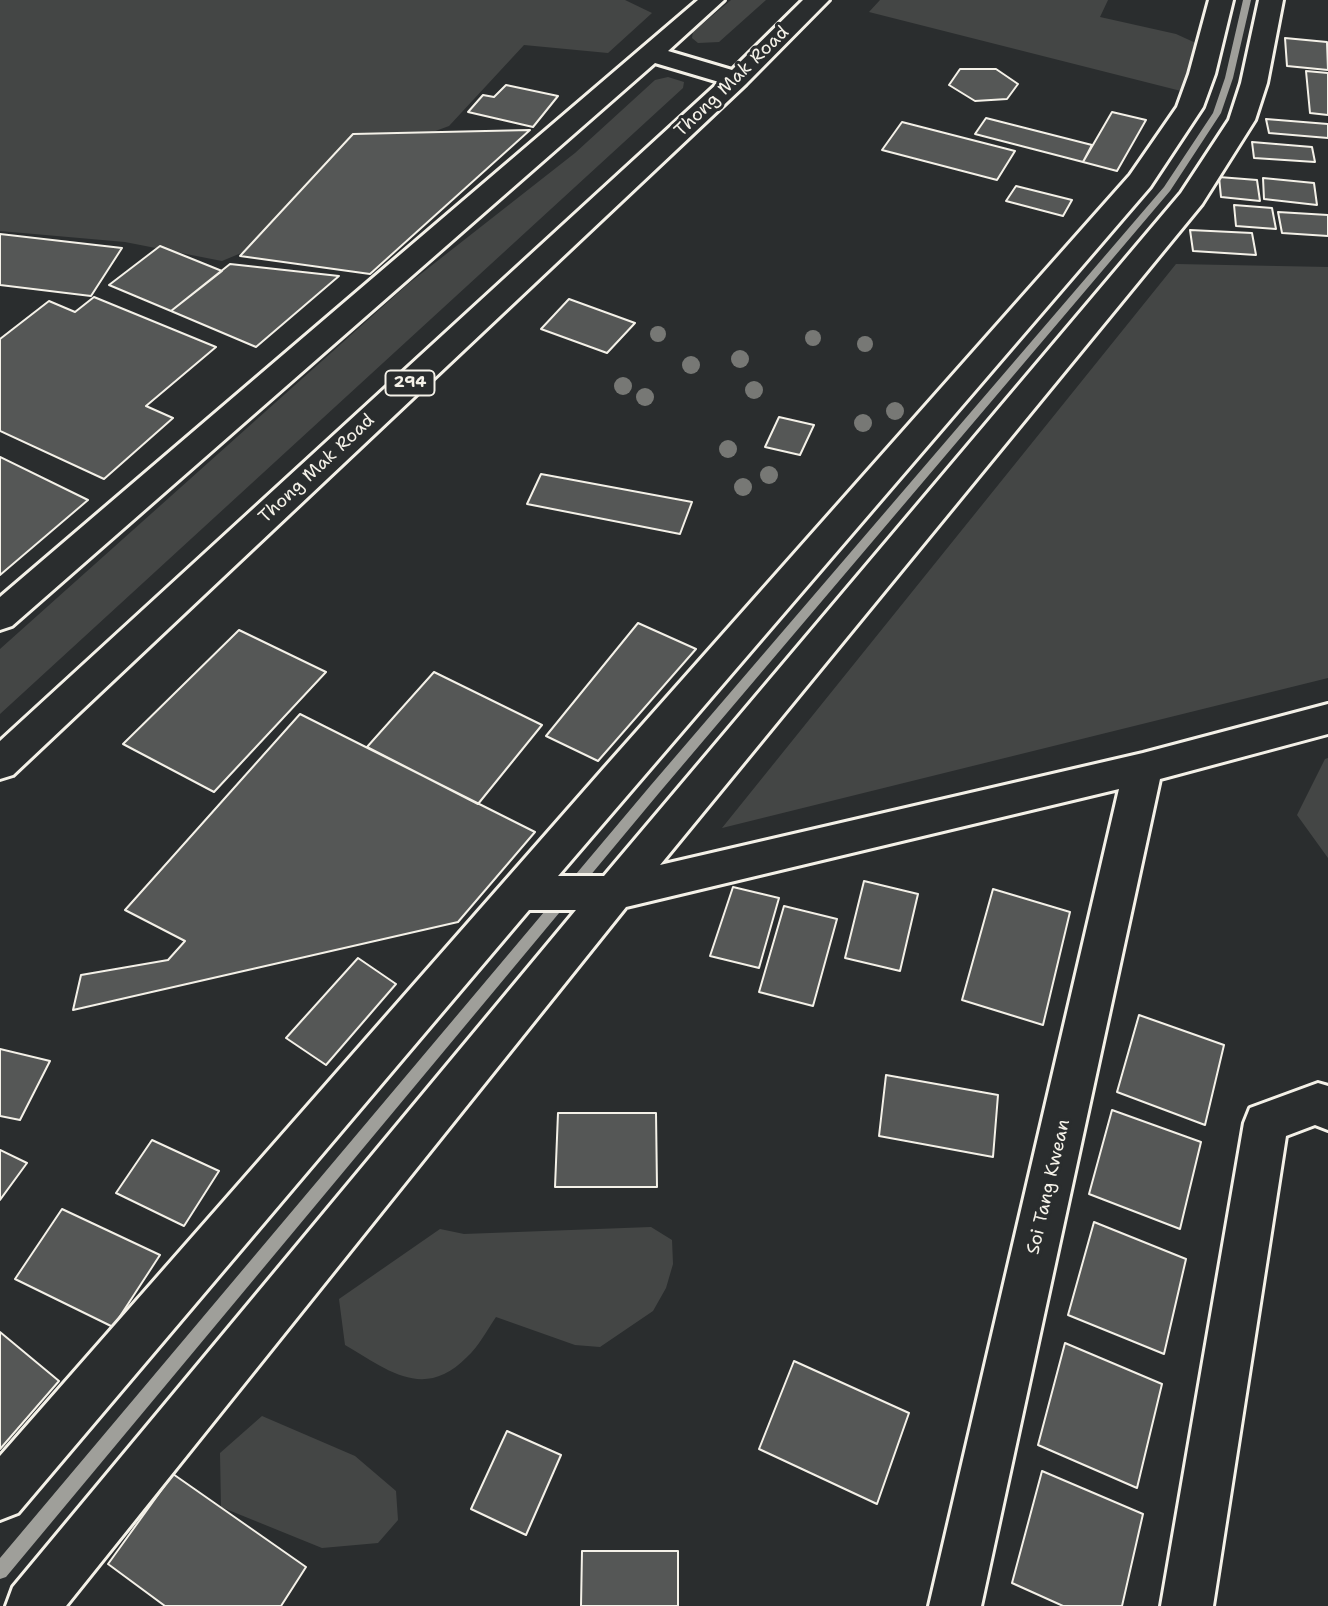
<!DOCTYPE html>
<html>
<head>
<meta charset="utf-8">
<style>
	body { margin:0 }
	canvas { display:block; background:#2a2d2e }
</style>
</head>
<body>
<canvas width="1328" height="1606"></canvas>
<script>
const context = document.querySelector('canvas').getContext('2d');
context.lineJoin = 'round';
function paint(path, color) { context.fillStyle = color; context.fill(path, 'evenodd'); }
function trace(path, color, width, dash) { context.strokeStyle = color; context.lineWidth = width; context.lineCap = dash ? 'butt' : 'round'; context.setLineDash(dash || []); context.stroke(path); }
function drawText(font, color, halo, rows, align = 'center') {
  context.font = font + ' "Shantell Sans",sans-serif'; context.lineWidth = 6; context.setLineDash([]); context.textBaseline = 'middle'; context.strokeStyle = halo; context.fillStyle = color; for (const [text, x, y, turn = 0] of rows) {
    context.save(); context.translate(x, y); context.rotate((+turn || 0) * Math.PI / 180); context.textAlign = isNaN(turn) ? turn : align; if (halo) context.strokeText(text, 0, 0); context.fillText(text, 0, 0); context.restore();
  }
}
const green = new Path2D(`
	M 0,0 L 625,0 L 652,13 L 608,53 L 524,45 L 449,126 L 376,153 L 277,238 L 222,261 L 125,242 L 0,231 Z
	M 731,0 L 766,0 L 719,42 L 698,43 L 692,38 L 693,32 Z
	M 880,0 L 1108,0 L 1100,17 L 1176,34 L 1198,44 L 1185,92 L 869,12 Z
	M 668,77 L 684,82 L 683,88 L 0,714 L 0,649 L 408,284 L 575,153 L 655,80 Z
	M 1176,264 L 1328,267 L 1328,678 L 722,828 Z
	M 1328,758 L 1328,858 L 1297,815 L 1325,759 Z
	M 651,1227 L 672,1240 L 673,1264 L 666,1288 L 653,1311 L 600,1347 L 575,1345 L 496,1317 C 487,1330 479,1346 467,1357 C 424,1401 388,1370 345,1345 L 339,1299 L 440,1229 L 464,1234 Z
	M 262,1416 L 355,1456 L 396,1491 L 398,1520 L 378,1543 L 322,1548 L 221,1507 L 220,1453 Z`);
const stream = new Path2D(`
	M 1243,0 L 1251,0 L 1233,78 L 1221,113 L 1170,191 L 659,793 L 6,1577 L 0,1579 L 0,1558 L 651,785 L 1164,187 L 1213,113 L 1225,78 Z`);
const building = new Path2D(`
	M 1285,38 L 1327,42 L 1328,70 L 1287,66 Z
	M 960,69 L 996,69 L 1018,84 L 1007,99 L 975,101 L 949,85 Z
	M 1306,71 L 1328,73 L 1328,115 L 1310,113 Z
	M 506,85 L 558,96 L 533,127 L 468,112 L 483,95 L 494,97 Z
	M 1112,112 L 1146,120 L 1117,171 L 1083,162 Z
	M 986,118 L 1092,145 L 1083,162 L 975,134 Z
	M 1266,119 L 1328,124 L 1328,138 L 1269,133 Z
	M 902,122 L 1015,151 L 997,180 L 882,150 Z
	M 530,130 L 370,274 L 240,256 L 353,134 Z
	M 1252,142 L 1312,147 L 1315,162 L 1254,158 Z
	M 1219,177 L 1257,180 L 1260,201 L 1221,197 Z
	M 1263,178 L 1314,183 L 1317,205 L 1264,199 Z
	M 1016,186 L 1072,200 L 1063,216 L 1006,201 Z
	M 1234,205 L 1272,208 L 1276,229 L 1236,226 Z
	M 1278,212 L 1328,215 L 1328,236 L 1282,233 Z
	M 1190,230 L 1252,233 L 1256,255 L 1193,251 Z
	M 0,234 L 122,248 L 91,296 L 0,285 Z
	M 160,246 L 222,271 L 171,311 L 109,285 Z
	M 230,264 L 339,276 L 256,347 L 171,311 Z
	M 94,297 L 216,347 L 146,406 L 173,418 L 104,479 L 0,431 L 0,339 L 49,301 L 75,312 Z
	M 569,299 L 635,323 L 607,353 L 541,329 Z
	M 779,417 L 814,425 L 800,455 L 765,447 Z
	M 0,457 L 88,500 L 0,575 Z
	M 541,474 L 692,502 L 680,534 L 527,504 Z
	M 638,623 L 696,649 L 598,761 L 546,736 Z
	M 239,630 L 326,672 L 214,792 L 123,744 Z
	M 434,672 L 542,725 L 478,804 L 367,747 Z
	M 300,714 L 535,832 L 458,922 L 73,1010 L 81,975 L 168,960 L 185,941 L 125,910 Z
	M 864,881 L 918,894 L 900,971 L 845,958 Z
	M 733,887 L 779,898 L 759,968 L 710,956 Z
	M 993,889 L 1070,912 L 1043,1025 L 962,1000 Z
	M 784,906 L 837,919 L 813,1006 L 759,992 Z
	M 358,958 L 396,984 L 326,1065 L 286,1038 Z
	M 1139,1015 L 1224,1045 L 1205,1125 L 1117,1092 Z
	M 0,1049 L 50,1061 L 20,1120 L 0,1116 Z
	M 886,1075 L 998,1095 L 993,1157 L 879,1136 Z
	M 1112,1110 L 1201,1142 L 1180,1229 L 1089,1194 Z
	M 558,1113 L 656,1113 L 657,1187 L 555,1187 Z
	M 152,1140 L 219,1171 L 184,1226 L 116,1193 Z
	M 0,1150 L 27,1163 L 0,1200 Z
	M 62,1209 L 160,1255 L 113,1327 L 15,1279 Z
	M 1094,1222 L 1186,1259 L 1164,1354 L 1068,1315 Z
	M 0,1332 L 59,1381 L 0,1449 Z
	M 1065,1343 L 1162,1384 L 1137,1488 L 1038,1445 Z
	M 794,1361 L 909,1413 L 877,1504 L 759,1449 Z
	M 507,1431 L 561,1455 L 526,1535 L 471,1509 Z
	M 1042,1471 L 1143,1514 L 1122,1606 L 1063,1606 L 1012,1583 Z
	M 173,1474 L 306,1567 L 281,1606 L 165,1606 L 108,1564 Z
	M 582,1551 L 678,1551 L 678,1606 L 581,1606 Z`);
const minor = new Path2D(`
	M 1209,0 L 1233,0 L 1215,74 L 1203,107 L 1150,187 L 558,876 L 604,876 L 1181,193 L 1229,120 L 1241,83 L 1259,0 L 1283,0 L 1267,83 L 1255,120 L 1202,204 L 660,865 L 1143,753 L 1328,704 L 1328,734 L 1160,779 L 981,1606 L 929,1606 L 1119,789 L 626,907 L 66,1606 L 6,1606 L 13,1587 L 576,910 L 529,910 L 18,1513 L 0,1520 L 0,1456 L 605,767 L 1130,175 L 1177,107 L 1189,74 Z
	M 1318,1083 L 1328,1086 L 1328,1130 L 1315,1125 L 1286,1136 L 1213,1606 L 1161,1606 L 1244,1123 L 1250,1108 Z`);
const major = new Path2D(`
	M 698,0 L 724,0 L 668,51 L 732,70 L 803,0 L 829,0 L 746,84 L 13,775 L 0,779 L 0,741 L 719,82 L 655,63 L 12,626 L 0,630 L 0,597 Z`);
const trees = [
	[658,334,8],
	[813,338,8],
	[865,344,8],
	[740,359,9],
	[691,365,9],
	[623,386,9],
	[754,390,9],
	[645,397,9],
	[895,411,9],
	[863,423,9],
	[728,449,9],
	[769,475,9],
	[743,487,9]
];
const shields = [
	[410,383,49]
];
const shieldNames = [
	["294",410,383]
];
const streetNames = [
	["Thong Mak Road",732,82,-44],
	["Thong Mak Road",317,469,-43],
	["Soi Tang Kwean",1049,1187,-77]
];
paint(green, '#444645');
paint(stream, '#9f9f9a');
paint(building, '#555756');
trace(building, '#f4f1e8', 2);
trace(minor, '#f4f1e8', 6);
trace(major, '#f4f1e8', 6);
paint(minor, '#2a2d2e');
paint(major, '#2a2d2e');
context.fillStyle = '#777875';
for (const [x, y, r] of trees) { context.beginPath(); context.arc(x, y, r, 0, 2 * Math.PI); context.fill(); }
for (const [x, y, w] of shields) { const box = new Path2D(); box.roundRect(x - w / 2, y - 12.5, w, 25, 5); context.fillStyle = '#2a2d2e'; context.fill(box); trace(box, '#f4f1e8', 2); }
drawText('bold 16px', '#f4f1e8', null, shieldNames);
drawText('18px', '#f4f1e8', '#2a2d2e', streetNames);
</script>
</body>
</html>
